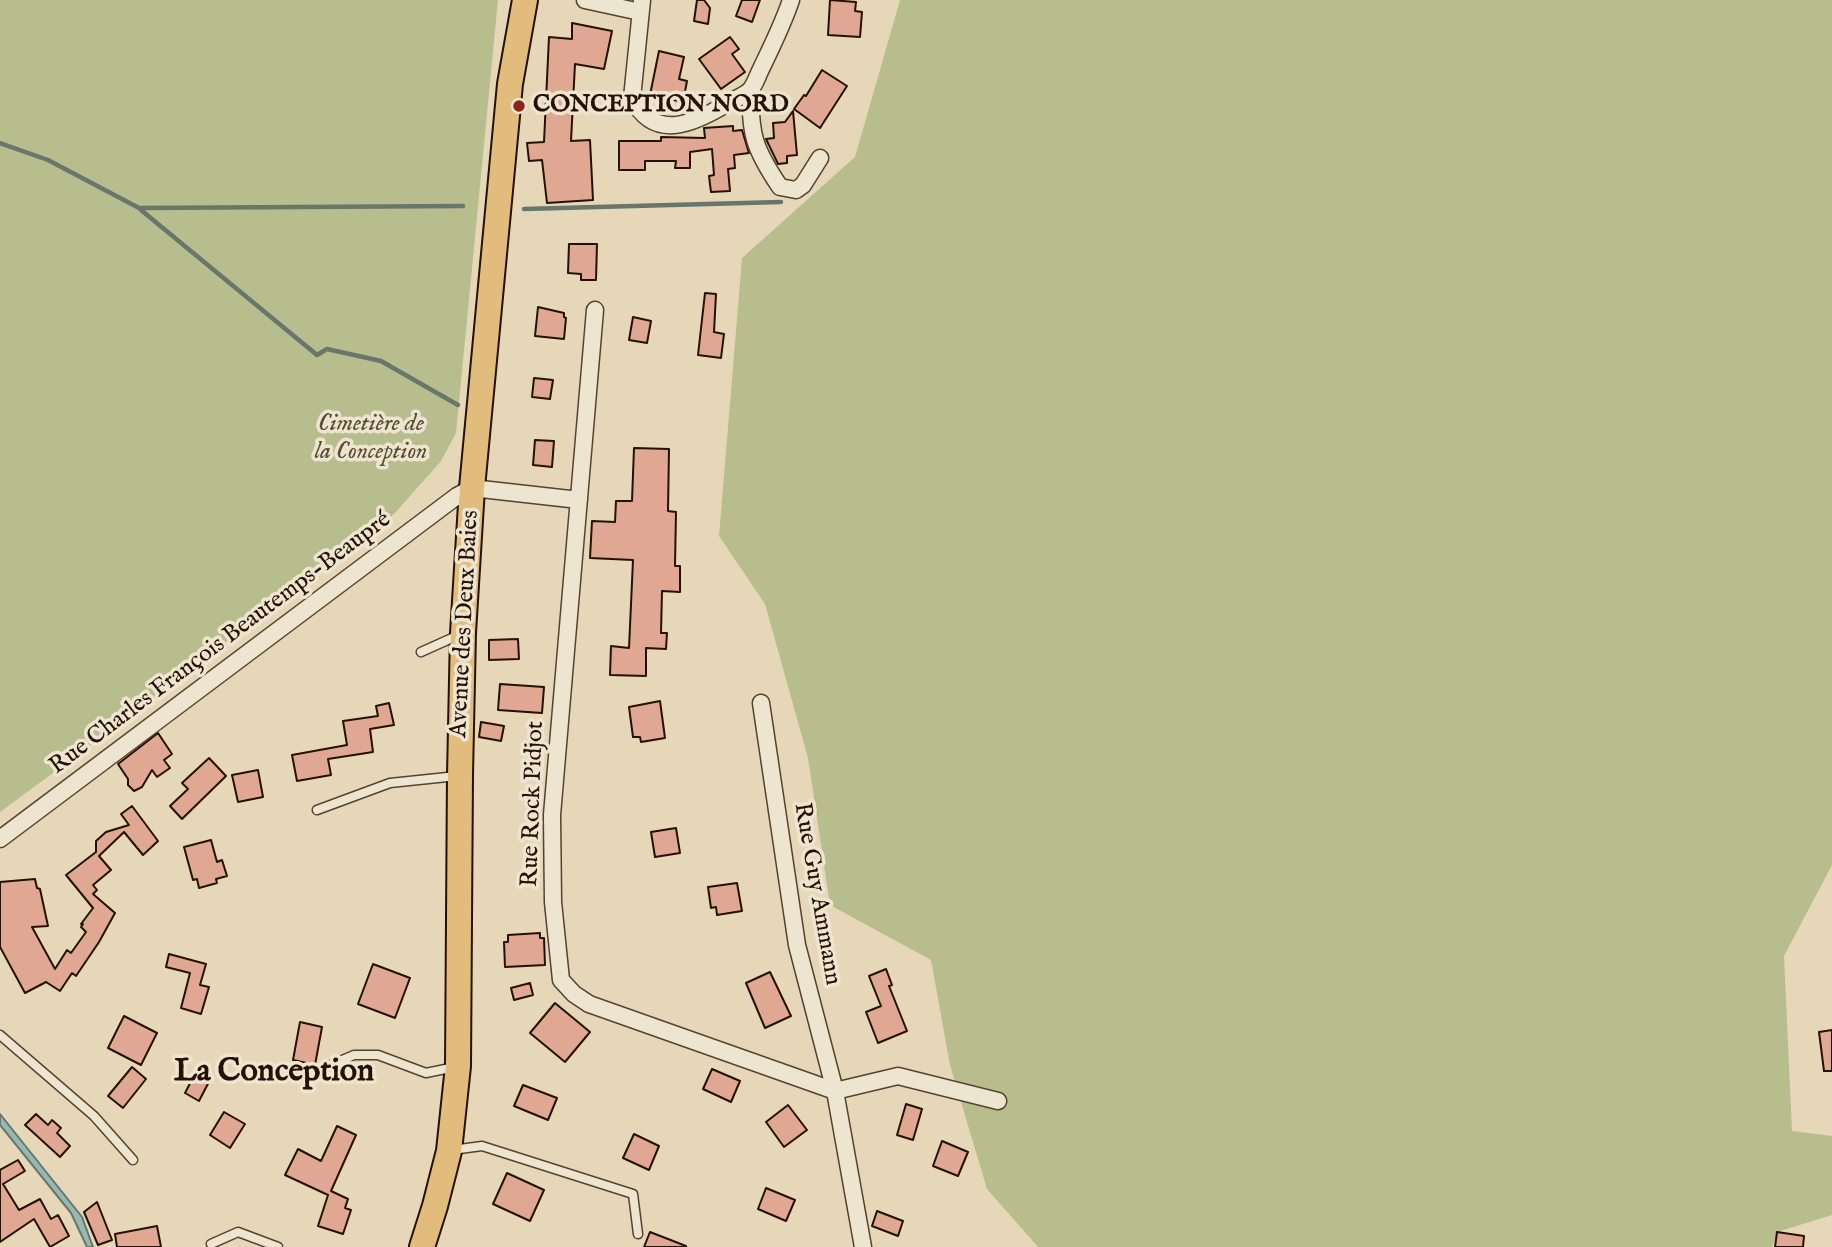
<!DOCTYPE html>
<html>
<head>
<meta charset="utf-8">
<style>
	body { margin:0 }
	canvas { display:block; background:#e5d7b8 }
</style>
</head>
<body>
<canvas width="1832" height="1247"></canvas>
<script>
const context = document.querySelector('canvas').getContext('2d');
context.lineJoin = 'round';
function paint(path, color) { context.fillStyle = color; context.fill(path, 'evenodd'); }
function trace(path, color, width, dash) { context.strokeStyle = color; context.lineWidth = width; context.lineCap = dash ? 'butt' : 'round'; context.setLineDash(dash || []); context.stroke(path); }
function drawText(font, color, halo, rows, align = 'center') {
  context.font = font + ' "IM FELL English",serif'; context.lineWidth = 7; context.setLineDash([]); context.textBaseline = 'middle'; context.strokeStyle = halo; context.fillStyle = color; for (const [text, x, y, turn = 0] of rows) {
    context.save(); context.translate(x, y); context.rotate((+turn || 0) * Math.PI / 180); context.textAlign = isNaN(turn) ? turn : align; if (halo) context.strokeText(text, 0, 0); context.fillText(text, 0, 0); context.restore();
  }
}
const green = new Path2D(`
	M 0,0 L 498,0 L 456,433 L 441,461 L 395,513 L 266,616 L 0,812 Z
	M 900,0 L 1832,0 L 1832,865 L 1784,956 L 1792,1131 L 1832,1136 L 1832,1215 L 1777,1232 L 1772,1247 L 1038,1247 L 987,1189 L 950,1065 L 931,960 L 830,905 L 808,758 L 765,604 L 719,536 L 742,258 L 855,157 Z`);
const water = new Path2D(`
	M 0,1114 L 82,1217 L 93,1247 L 87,1247 L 71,1213 L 0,1125 Z`);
const stream = new Path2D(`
	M 0,143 L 48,160 L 139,208 L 463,206
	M 524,209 L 781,202
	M 141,210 L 317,355 L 327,349 L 381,361 L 458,405`);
const building = new Path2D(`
	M 697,0 L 704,0 L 710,8 L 708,24 L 694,21 Z
	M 742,0 L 760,0 L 752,22 L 736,16 Z
	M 830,0 L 856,2 L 855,11 L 862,12 L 860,37 L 828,35 Z
	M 572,23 L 612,31 L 604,69 L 575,64 L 571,141 L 590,140 L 593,200 L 547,203 L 542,160 L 529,161 L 527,143 L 544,142 L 549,37 L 572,39 Z
	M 730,37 L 739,49 L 732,54 L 745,72 L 721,89 L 699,59 Z
	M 659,51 L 684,57 L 679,79 L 687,81 L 683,102 L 650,95 Z
	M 822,70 L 847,86 L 820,128 L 794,109 L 804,95 L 806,96 Z
	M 793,111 L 797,155 L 787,156 L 787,163 L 778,164 L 766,139 L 774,138 L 773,123 L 785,122 Z
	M 733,126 L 733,131 L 742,130 L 749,153 L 734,155 L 735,168 L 728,169 L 730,191 L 711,192 L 709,176 L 714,175 L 712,149 L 690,152 L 690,168 L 675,168 L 676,161 L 645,161 L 645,170 L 619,170 L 619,141 L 661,141 L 661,137 L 705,138 L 704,128 Z
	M 569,244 L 597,244 L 596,280 L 581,280 L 581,274 L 568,273 Z
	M 705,293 L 716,294 L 714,332 L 724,334 L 721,358 L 698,355 Z
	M 538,307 L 564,313 L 564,317 L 566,318 L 564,339 L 535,336 Z
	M 633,317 L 651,321 L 647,343 L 629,340 Z
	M 534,378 L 553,380 L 550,399 L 532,397 Z
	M 535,440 L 554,441 L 552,467 L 533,465 Z
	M 634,448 L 669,449 L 668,511 L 676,512 L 675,566 L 680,566 L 680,592 L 662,591 L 661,633 L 667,633 L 666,649 L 646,648 L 646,676 L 610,675 L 611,646 L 629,648 L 633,560 L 590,558 L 592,521 L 615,522 L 616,501 L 632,501 Z
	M 518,639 L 519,659 L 489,660 L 489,640 Z
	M 500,684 L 544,687 L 542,713 L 498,710 Z
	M 660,701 L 665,738 L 641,742 L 640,737 L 633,737 L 629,707 Z
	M 389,703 L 394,725 L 370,729 L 373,752 L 328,759 L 331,775 L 297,781 L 292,755 L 347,745 L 343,721 L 378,716 L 376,706 Z
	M 481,722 L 504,726 L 501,741 L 479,737 Z
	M 158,733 L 172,754 L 164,760 L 170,768 L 157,777 L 152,770 L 142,787 L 134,791 L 128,785 L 128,779 L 118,764 Z
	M 209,758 L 226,776 L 182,819 L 170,806 L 188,789 L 182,783 Z
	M 258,770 L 263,797 L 238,802 L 232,775 Z
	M 132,806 L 158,841 L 143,855 L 124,832 L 99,856 L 111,870 L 93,885 L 97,890 L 93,894 L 115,913 L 99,942 L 76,976 L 72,973 L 60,991 L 46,982 L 25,993 L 0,947 L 0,882 L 35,879 L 37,888 L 40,889 L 48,926 L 32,927 L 55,969 L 67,950 L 71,953 L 86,932 L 81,927 L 83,924 L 81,924 L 93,908 L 66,875 L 96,852 L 96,841 L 106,832 L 129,825 L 121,814 Z
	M 676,828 L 680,853 L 655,857 L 651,832 Z
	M 211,840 L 217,862 L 222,860 L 227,876 L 216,879 L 217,883 L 199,888 L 197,879 L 193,880 L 184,847 Z
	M 737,883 L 742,911 L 717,915 L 716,907 L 711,908 L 708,887 Z
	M 540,933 L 540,938 L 544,938 L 545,965 L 505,967 L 504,942 L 508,942 L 508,935 Z
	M 169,954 L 206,964 L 200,985 L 209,987 L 201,1014 L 181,1008 L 190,973 L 166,967 Z
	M 373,964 L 410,978 L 395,1018 L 358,1004 Z
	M 886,969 L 892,985 L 889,986 L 907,1031 L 878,1043 L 866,1012 L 881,1006 L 869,976 Z
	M 770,972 L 791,1016 L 765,1028 L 746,983 Z
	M 530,983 L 533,995 L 514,1000 L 511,988 Z
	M 555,1003 L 590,1032 L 565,1062 L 530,1033 Z
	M 124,1016 L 157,1033 L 141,1065 L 108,1048 Z
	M 300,1022 L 322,1027 L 315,1065 L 293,1060 Z
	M 1832,1030 L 1832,1071 L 1824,1071 L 1819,1032 Z
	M 132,1067 L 146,1079 L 123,1108 L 108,1096 Z
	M 198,1068 L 212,1076 L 199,1101 L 185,1093 Z
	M 712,1069 L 740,1081 L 731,1102 L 703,1089 Z
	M 523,1085 L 557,1098 L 548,1120 L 514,1106 Z
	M 906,1104 L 922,1109 L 913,1140 L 897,1135 Z
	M 788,1105 L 807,1130 L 784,1147 L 766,1122 Z
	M 224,1112 L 245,1124 L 230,1148 L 210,1135 Z
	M 36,1114 L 48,1125 L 52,1120 L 61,1128 L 57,1133 L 70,1146 L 60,1157 L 25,1125 Z
	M 337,1126 L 356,1135 L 331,1191 L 348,1199 L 345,1208 L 351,1210 L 343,1234 L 318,1226 L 328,1195 L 285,1175 L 298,1149 L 321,1161 Z
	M 634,1134 L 659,1146 L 649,1170 L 623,1158 Z
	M 942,1141 L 968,1152 L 958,1176 L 933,1166 Z
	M 18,1160 L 25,1171 L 3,1184 L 19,1210 L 40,1199 L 51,1219 L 58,1215 L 69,1236 L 50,1247 L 34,1219 L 0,1242 L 0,1170 Z
	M 507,1173 L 544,1190 L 530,1221 L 493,1204 Z
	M 766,1188 L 795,1200 L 786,1221 L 758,1209 Z
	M 97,1202 L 112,1240 L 98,1245 L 84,1212 Z
	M 877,1211 L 903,1221 L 898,1236 L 872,1226 Z
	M 157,1226 L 161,1247 L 117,1247 L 115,1234 Z
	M 650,1232 L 686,1246 L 686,1247 L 644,1247 Z
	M 1777,1232 L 1804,1236 L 1803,1247 L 1775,1247 Z`);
const service = new Path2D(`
	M 421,652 L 461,634
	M 317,810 L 390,783 L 457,776
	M 0,1035 L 94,1116 L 133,1160
	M 310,1080 L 328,1066 L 354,1055 L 378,1055 L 426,1073 L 455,1067
	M 452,1150 L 482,1146 L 633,1194 L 638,1234
	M 211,1244 L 238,1232 L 278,1247`);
const minor = new Path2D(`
	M 585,0 L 640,12
	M 642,0 L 632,98 C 655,143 695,123 728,103 C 735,99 746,95 751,89 C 755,84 758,75 761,69 C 772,46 783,24 791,0
	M 751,89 C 749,134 755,150 780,187 L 796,190 L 803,185 L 820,158
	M 595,310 L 552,815 L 553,902 L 561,980 L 574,994 L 589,1004 L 835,1091 L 898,1076 L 998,1101
	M 761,703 L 797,945 L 835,1091 L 863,1247
	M 0,839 L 457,496 L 472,488 L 579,500`);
const primary = new Path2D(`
	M 422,1247 L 435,1206 L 449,1151 L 458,1066 L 460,775 L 463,633 L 472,488 L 510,84 L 525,0`);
const markers = [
	[519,106,7,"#8f2418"]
];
const poiNames = [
	["CONCEPTION NORD",533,106]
];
const parkNames = [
	["Cimetière de",371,425],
	["la Conception",371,453]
];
const streetNames = [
	["Avenue des Deux Baies",466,624,-87],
	["Rue Charles François Beautemps-Beaupré",221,644,-37],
	["Rue Rock Pidjot",534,804,-88],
	["Rue Guy Ammann",816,894,80]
];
const districtNames = [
	["La Conception",274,1073]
];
paint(green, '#b8bd8d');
paint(water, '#96b9b3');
trace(water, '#69766c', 2);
trace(stream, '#69766c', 4.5);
paint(building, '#e0a792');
trace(building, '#251101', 2);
trace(service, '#55422f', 11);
trace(minor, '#55422f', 19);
trace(primary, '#251101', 28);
trace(service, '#eee5d1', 8);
trace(minor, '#eee5d1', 16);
trace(primary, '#e2bc7c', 24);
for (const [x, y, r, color] of markers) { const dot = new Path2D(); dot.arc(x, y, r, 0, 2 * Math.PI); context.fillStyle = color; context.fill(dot); trace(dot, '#eee5d1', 2.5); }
drawText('bold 24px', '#251101', '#eee5d1', poiNames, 'left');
drawText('italic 24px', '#584d32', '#eee5d1', parkNames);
drawText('24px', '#251101', '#eee5d1', streetNames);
drawText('bold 32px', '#251101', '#eee5d1', districtNames);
</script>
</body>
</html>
